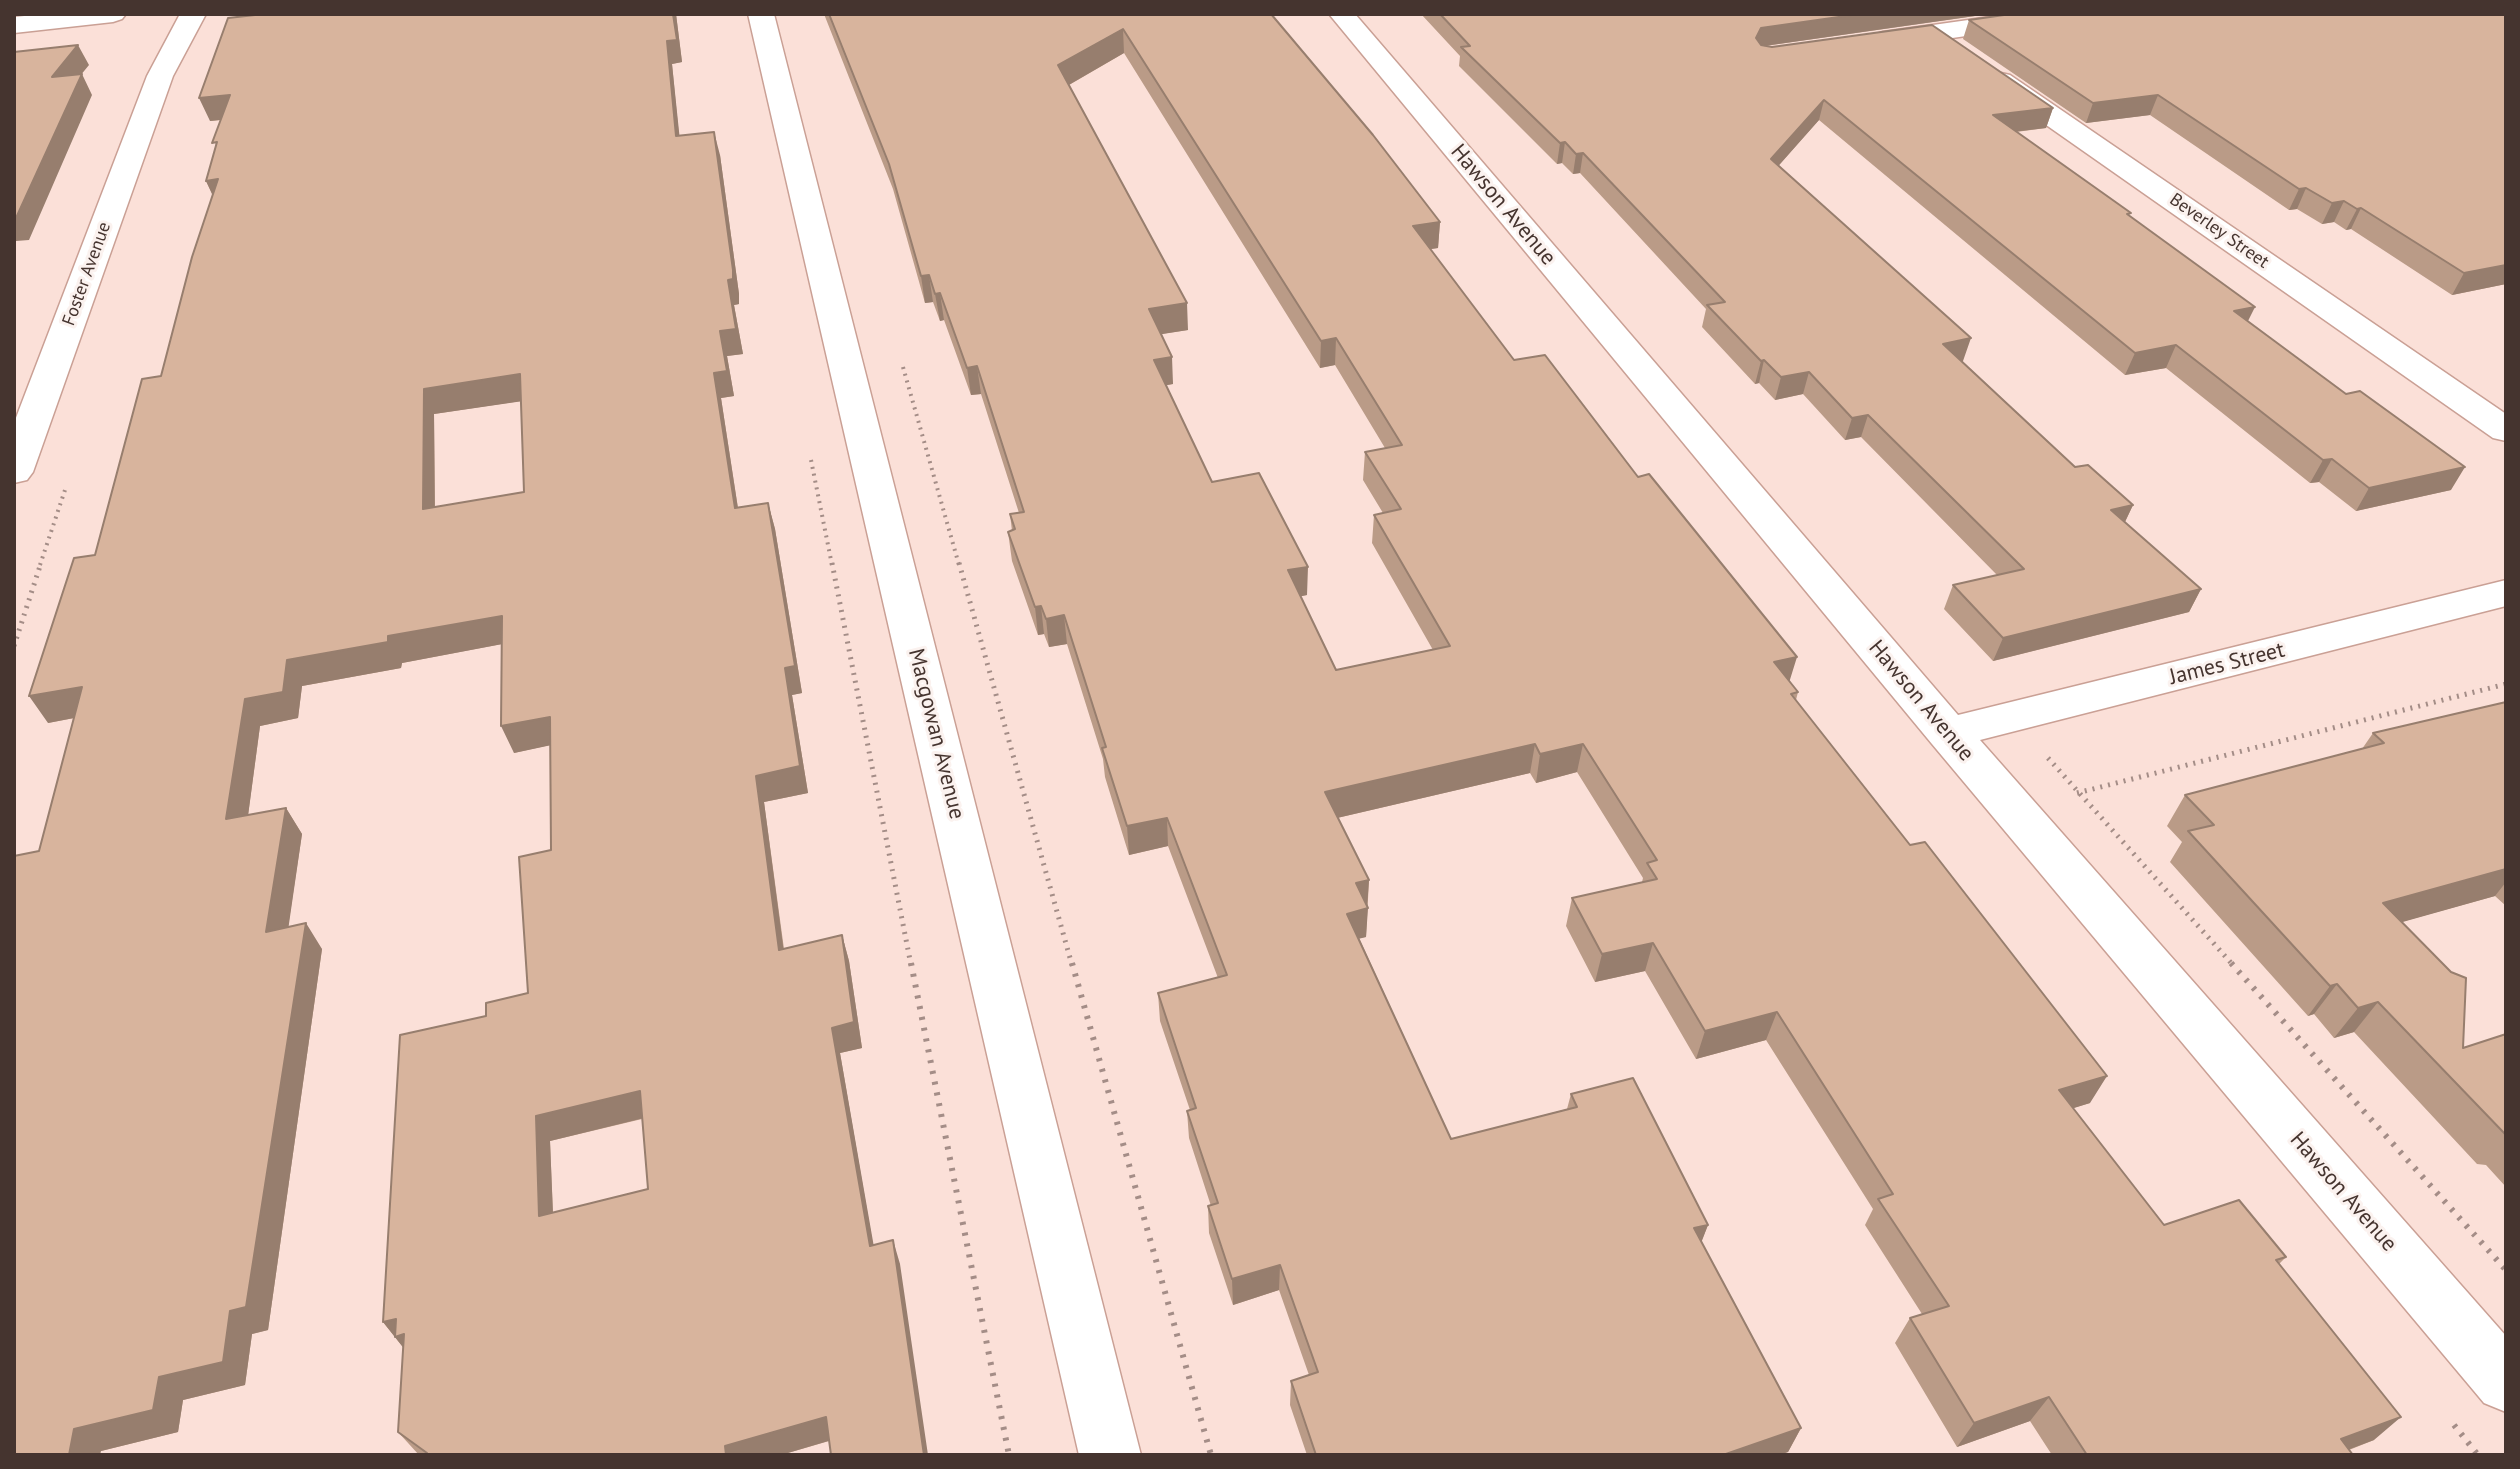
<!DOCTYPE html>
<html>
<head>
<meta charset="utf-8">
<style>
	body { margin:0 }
	#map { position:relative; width:2520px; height:1469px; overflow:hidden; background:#fbe0d8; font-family:"PT Sans",sans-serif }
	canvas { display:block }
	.frame { position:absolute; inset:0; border:16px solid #45342f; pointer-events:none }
</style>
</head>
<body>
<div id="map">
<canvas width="2520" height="1469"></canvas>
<div class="frame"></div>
</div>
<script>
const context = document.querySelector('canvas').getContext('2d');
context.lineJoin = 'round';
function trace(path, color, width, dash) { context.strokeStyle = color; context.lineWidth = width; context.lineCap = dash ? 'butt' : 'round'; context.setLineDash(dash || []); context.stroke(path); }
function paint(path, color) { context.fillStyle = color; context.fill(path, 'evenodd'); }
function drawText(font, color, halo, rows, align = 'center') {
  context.font = font + ' "PT Sans",sans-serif'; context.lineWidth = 6; context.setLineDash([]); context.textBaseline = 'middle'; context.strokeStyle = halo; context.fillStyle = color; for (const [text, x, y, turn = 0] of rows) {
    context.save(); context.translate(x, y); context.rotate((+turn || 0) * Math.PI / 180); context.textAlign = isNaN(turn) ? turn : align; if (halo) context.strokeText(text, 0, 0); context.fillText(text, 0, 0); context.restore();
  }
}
const pathFar2 = new Path2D(`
	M 903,367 L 959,565
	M 811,460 L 832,565
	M 40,565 L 65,490`);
const pathFar1 = new Path2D(`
	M 832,563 L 911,965
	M 959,563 L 1072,965
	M 14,646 L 41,563
	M 2048,758 L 2233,965
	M 2077,793 L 2506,684`);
const path = new Path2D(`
	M 911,963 L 1009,1455
	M 1072,963 L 1211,1455
	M 2231,963 L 2506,1270
	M 2454,1425 L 2478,1455`);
const minor = new Path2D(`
	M 45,14 L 126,14 L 122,19 L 113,22 L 14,33 L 14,17 Z
	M 180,14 L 206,14 L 173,76 L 33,472 L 27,480 L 14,483 L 14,423 L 147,76 Z
	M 748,14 L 774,14 L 1141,1455 L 1079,1455 Z
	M 1329,14 L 1355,14 L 1958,715 L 2506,580 L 2506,606 L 1980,740 L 2506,1336 L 2506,1412 L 2484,1403 L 1932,744 Z
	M 2011,14 L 2076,14 L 2072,19 L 2063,22 L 1883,48 L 1874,45 L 1870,40 L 1874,35 L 1883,32 Z
	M 2001,73 L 2010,75 L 2506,414 L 2506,441 L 2493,438 L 1992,87 L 1988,81 L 1992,75 Z`);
const wall = new Path2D(`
	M 264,14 L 676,14 L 682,62 L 672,64 L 679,136 L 720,155 L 739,294 L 739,304 L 734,305 L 743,354 L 727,356 L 734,396 L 721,398 L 738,508 L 768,503 L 775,529 L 802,693 L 792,695 L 808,793 L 764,802 L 784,949 L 842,935 L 849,961 L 862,1048 L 840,1053 L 873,1245 L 900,1264 L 829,1441 L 781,1455 L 419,1455 L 398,1432 L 403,1347 L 383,1322 L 486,1016 L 528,993 L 551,850 L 550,745 L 514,753 L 502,644 L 402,663 L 401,668 L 302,686 L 298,718 L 260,726 L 248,815 L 286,808 L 302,834 L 288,927 L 322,949 L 268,1330 L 252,1334 L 245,1385 L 183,1400 L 178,1432 L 101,1451 L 39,851 L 74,718 L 48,723 L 95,555 L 161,376 L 213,195 L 206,181 L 215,149 L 220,120 L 210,121 ZM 521,401 L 524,492 L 435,507 L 434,414 ZM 642,1119 L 648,1189 L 553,1213 L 550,1141 Z
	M 824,14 L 1271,14 L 1440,222 L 1438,248 L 1430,249 L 1514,360 L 1798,692 L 1796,700 L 2090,1103 L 2073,1108 L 2164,1225 L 2286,1257 L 2279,1264 L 2374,1440 L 2349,1450 L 2353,1455 L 2052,1455 L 2030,1421 L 1957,1447 L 1895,1343 L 1910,1318 L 1922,1314 L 1865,1225 L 1873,1209 L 1766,1040 L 1696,1059 L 1645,971 L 1595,982 L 1566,926 L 1572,898 L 1642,882 L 1643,878 L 1577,772 L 1536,783 L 1530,773 L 1337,818 L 1369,880 L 1366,937 L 1359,938 L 1451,1139 L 1567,1109 L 1571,1094 L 1708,1225 L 1701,1242 L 1801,1428 L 1788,1452 L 1779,1455 L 1307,1455 L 1290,1405 L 1291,1381 L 1309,1375 L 1279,1290 L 1233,1305 L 1209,1233 L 1208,1206 L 1211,1206 L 1189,1138 L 1187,1111 L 1190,1110 L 1160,1021 L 1158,993 L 1218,978 L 1168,846 L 1129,855 L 1105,777 L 1103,759 L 1067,644 L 1049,647 L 1044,634 L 1038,635 L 1012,561 L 1008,532 L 1012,531 L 1010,514 L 1019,513 L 981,394 L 971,395 L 944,320 L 940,321 L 933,302 L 925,303 L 893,189 ZM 1124,53 L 1320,368 L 1335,365 L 1385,448 L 1365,452 L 1363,480 L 1383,513 L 1374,515 L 1372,543 L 1433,650 L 1336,670 L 1300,596 L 1307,595 L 1212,482 L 1166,385 L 1173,384 L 1161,334 L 1188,330 L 1069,85 Z
	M 1421,14 L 1989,14 L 1765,46 L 2053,108 L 2046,128 L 2016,132 L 2130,216 L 2248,321 L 2451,490 L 2356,511 L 2319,482 L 2310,483 L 2166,368 L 2125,375 L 1819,120 L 1778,166 L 1963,361 L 1962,361 L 2075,467 L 2133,505 L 2125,522 L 2201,589 L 2189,612 L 1993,661 L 1944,609 L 1953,585 L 1997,575 L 1861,437 L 1845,440 L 1803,394 L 1775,400 L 1759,383 L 1755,384 L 1702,327 L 1706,309 L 1580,173 L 1573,174 L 1562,163 L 1557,164 L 1459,66 L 1460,56 Z
	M 2506,14 L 2506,284 L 2452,295 L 2351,229 L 2346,230 L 2334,222 L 2322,224 L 2297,209 L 2289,210 L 2150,115 L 2086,123 L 1963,39 L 1969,20 Z
	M 2506,702 L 2506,906 L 2495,896 L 2401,922 L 2463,1048 L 2506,1034 L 2506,1187 L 2486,1165 L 2477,1164 L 2354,1032 L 2334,1038 L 2314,1014 L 2308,1016 L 2170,862 L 2182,842 L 2167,826 L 2185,795 L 2362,749 L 2373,733 Z`);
const shadedWall = new Path2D(`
	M 673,14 L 676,14 L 682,62 L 672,64 L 682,160 L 676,136 L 667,41 Z
	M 1860,14 L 1989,14 L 1757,47 L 1756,38 L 1761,28 Z
	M 1123,29 L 1124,53 L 1060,90 L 1058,65 Z
	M 78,45 L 89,65 L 62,98 L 52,77 Z
	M 82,74 L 92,95 L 29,240 L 16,241 L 14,246 L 14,218 Z
	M 230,95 L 240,118 L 210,121 L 199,98 Z
	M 2158,95 L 2150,115 L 2086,123 L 2093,103 Z
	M 1824,100 L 1819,120 L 1766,180 L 1771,159 Z
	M 2053,108 L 2046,128 L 1987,135 L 1993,115 Z
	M 714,132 L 720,155 L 739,294 L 739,304 L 734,305 L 743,354 L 727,356 L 734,396 L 721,398 L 742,535 L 735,508 L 714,373 L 728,280 Z
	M 1565,142 L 1562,163 L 1557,164 L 1560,143 Z
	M 1583,153 L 1580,173 L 1573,174 L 1576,154 Z
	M 218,179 L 217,205 L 206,181 Z
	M 2306,188 L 2297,209 L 2289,210 L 2299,189 Z
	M 2344,201 L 2334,222 L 2322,224 L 2332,203 Z
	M 2361,208 L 2351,229 L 2346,230 L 2357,209 Z
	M 1440,222 L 1438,248 L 1411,252 L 1413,226 Z
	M 2506,265 L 2506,284 L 2452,295 L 2464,273 Z
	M 929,275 L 933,302 L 925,303 L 921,276 Z
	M 940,293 L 944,320 L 940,321 L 935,294 Z
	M 1187,303 L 1188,330 L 1150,336 L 1149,309 Z
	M 2255,307 L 2244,329 L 2234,311 Z
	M 1336,338 L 1335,365 L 1320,368 L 1321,341 Z
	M 1971,338 L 1963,361 L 1936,366 L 1943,344 Z
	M 2176,345 L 2166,368 L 2125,375 L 2135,353 Z
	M 1172,357 L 1173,384 L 1156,387 L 1154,360 Z
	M 1764,360 L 1759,383 L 1755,384 L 1761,361 Z
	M 977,366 L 981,394 L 971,395 L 967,368 Z
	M 1809,372 L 1803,394 L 1775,400 L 1781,377 Z
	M 520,374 L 530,400 L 434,414 L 435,535 L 423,509 L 424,389 Z
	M 1868,415 L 1861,437 L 1845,440 L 1852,418 Z
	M 2332,459 L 2319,482 L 2310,483 L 2323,460 Z
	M 2465,467 L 2451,490 L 2356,511 L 2369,488 Z
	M 768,503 L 775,529 L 802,693 L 792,695 L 808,793 L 764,802 L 787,976 L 779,950 L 756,776 L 785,668 Z
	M 2133,505 L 2122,528 L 2111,510 Z
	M 1308,567 L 1307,595 L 1288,599 L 1288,570 Z
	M 2201,589 L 2189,612 L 1993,661 L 2003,638 Z
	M 1041,606 L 1044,634 L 1038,635 L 1035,607 Z
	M 1064,615 L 1067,644 L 1049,647 L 1046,619 Z
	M 502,616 L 513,642 L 402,663 L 401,668 L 302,686 L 298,718 L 260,726 L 244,846 L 226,819 L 245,699 L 287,660 L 388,636 Z
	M 1797,657 L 1788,686 L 1774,662 Z
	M 82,687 L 100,713 L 48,723 L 29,696 Z
	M 550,717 L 561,743 L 514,753 L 501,726 Z
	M 1535,744 L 1530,773 L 1324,821 L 1325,792 Z
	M 1583,744 L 1577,772 L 1536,783 L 1540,754 Z
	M 286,808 L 302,834 L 284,958 L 266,932 Z
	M 1167,818 L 1168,846 L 1129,855 L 1127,826 Z
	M 2506,869 L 2506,882 L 2495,896 L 2360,934 L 2383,903 Z
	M 1369,880 L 1367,908 L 1356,883 Z
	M 1368,908 L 1366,937 L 1346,942 L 1347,914 Z
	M 306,923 L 322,949 L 268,1330 L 252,1334 L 245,1385 L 183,1400 L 178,1432 L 101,1451 L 100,1455 L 69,1455 L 74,1429 L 230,1311 Z
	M 842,935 L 849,961 L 862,1048 L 840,1053 L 878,1270 L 870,1246 L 832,1028 Z
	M 1653,943 L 1645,971 L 1595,982 L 1602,954 Z
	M 2337,984 L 2314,1014 L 2308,1016 L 2330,986 Z
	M 2378,1002 L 2354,1032 L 2334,1038 L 2358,1008 Z
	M 1777,1012 L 1766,1040 L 1696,1059 L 1705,1031 Z
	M 2107,1076 L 2090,1103 L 2042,1118 L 2059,1090 Z
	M 640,1091 L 652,1116 L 550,1141 L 554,1241 L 539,1216 L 536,1116 Z
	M 1708,1225 L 1698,1251 L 1694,1228 Z
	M 893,1240 L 900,1264 L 928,1455 L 924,1455 Z
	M 1280,1265 L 1279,1290 L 1233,1305 L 1232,1279 Z
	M 396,1319 L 414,1343 L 413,1360 L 383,1322 Z
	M 2049,1397 L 2030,1421 L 1957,1447 L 1974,1423 Z
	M 826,1417 L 835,1439 L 781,1455 L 726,1455 L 725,1446 Z
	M 2401,1417 L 2374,1440 L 2334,1455 L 2341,1439 Z
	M 1801,1428 L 1788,1452 L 1779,1455 L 1723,1455 Z`);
const building = new Path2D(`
	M 264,14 L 673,14 L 677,40 L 667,41 L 676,136 L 714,132 L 733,270 L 733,279 L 728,280 L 736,329 L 720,331 L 727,371 L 714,373 L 735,508 L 768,503 L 795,666 L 785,668 L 800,766 L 756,776 L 779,950 L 842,935 L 854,1022 L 832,1028 L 870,1246 L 893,1240 L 924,1455 L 831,1455 L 826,1417 L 725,1446 L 726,1455 L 427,1455 L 427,1453 L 398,1432 L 404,1334 L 395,1337 L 396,1319 L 383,1322 L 400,1035 L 486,1016 L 486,1003 L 528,993 L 519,857 L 551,850 L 550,717 L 501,726 L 502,616 L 388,636 L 388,642 L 287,660 L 283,692 L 245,699 L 226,819 L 286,808 L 266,932 L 306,923 L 246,1307 L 230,1311 L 223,1362 L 159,1377 L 153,1410 L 74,1429 L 69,1455 L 14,1455 L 14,856 L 39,851 L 82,687 L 29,696 L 74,558 L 95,555 L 142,379 L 161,376 L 192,257 L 218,179 L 206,181 L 217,142 L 212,143 L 230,95 L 199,98 L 228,18 ZM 520,374 L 524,492 L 423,509 L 424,389 ZM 640,1091 L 648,1189 L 539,1216 L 536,1116 Z
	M 829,14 L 1271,14 L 1373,135 L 1440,222 L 1413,226 L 1514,360 L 1545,355 L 1638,477 L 1649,474 L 1797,657 L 1774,662 L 1798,692 L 1791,694 L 1910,845 L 1925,842 L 2107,1076 L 2059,1090 L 2164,1225 L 2239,1200 L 2286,1257 L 2276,1260 L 2401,1417 L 2341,1439 L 2353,1455 L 2087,1455 L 2049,1397 L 1974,1423 L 1910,1318 L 1949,1306 L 1878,1199 L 1893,1194 L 1777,1012 L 1705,1031 L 1653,943 L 1602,954 L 1572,898 L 1657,879 L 1647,863 L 1657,860 L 1583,744 L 1540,754 L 1535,744 L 1325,792 L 1369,880 L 1356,883 L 1368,908 L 1347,914 L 1451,1139 L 1577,1107 L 1571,1094 L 1633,1078 L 1708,1225 L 1694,1228 L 1801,1428 L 1723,1455 L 1316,1455 L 1291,1381 L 1318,1372 L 1280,1265 L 1232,1279 L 1208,1206 L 1218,1203 L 1187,1111 L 1196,1108 L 1158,993 L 1227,975 L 1167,818 L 1127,826 L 1102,748 L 1106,747 L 1064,615 L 1046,619 L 1041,606 L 1035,607 L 1008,532 L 1015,529 L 1010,514 L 1024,512 L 977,366 L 967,368 L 940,293 L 935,294 L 929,275 L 921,276 L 889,164 ZM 1123,29 L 1321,341 L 1336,338 L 1402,445 L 1365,452 L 1401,509 L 1374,515 L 1450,646 L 1336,670 L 1288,570 L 1308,567 L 1259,473 L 1212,482 L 1154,360 L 1172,357 L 1149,309 L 1187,303 L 1058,65 Z
	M 1440,14 L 1860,14 L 1761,28 L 1756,38 L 1761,45 L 1772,47 L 1932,25 L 2053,108 L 1993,115 L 2131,213 L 2127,214 L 2255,307 L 2234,311 L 2346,394 L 2360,391 L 2465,467 L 2369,488 L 2332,459 L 2323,460 L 2176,345 L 2135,353 L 1824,100 L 1771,159 L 1971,338 L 1943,344 L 2075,467 L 2088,465 L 2133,505 L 2111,510 L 2201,589 L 2003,638 L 1953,585 L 2024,569 L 1868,415 L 1852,418 L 1809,372 L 1781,377 L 1764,360 L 1761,361 L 1707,305 L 1725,302 L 1583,153 L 1576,154 L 1565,142 L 1560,143 L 1461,47 L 1470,46 Z
	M 2011,14 L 2506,14 L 2506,265 L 2464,273 L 2361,208 L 2357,209 L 2344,201 L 2332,203 L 2306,188 L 2299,189 L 2158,95 L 2093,103 L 1969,20 Z
	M 78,45 L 52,77 L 82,74 L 16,218 L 14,218 L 14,52 Z
	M 2506,702 L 2506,869 L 2383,903 L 2451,972 L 2466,978 L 2463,1048 L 2506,1034 L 2506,1135 L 2378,1002 L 2358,1008 L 2337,984 L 2330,986 L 2188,831 L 2214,825 L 2185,795 L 2384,743 L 2373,733 Z`);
const farStreetnames = [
	["Beverley Street",2219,231,35],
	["Foster Avenue",87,274,-70]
];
const streetNames = [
	["Hawson Avenue",1503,205,50],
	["James Street",2227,664,-14],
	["Hawson Avenue",1921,701,50],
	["Macgowan Avenue",936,734,76],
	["Hawson Avenue",2343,1192,49]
];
trace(minor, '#caa095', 3);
trace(pathFar2, '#a48d87', 4, [2, 5]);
trace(pathFar1, '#a48d87', 5, [2, 6]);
trace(path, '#a48d87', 6, [3, 8]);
paint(minor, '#fff');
paint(wall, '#ba9b87');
paint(shadedWall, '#977e6e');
paint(building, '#d8b49d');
trace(building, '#977e6e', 2);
drawText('18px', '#45342f', '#fbf2ef', farStreetnames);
drawText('22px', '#45342f', '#fbf2ef', streetNames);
</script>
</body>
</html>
